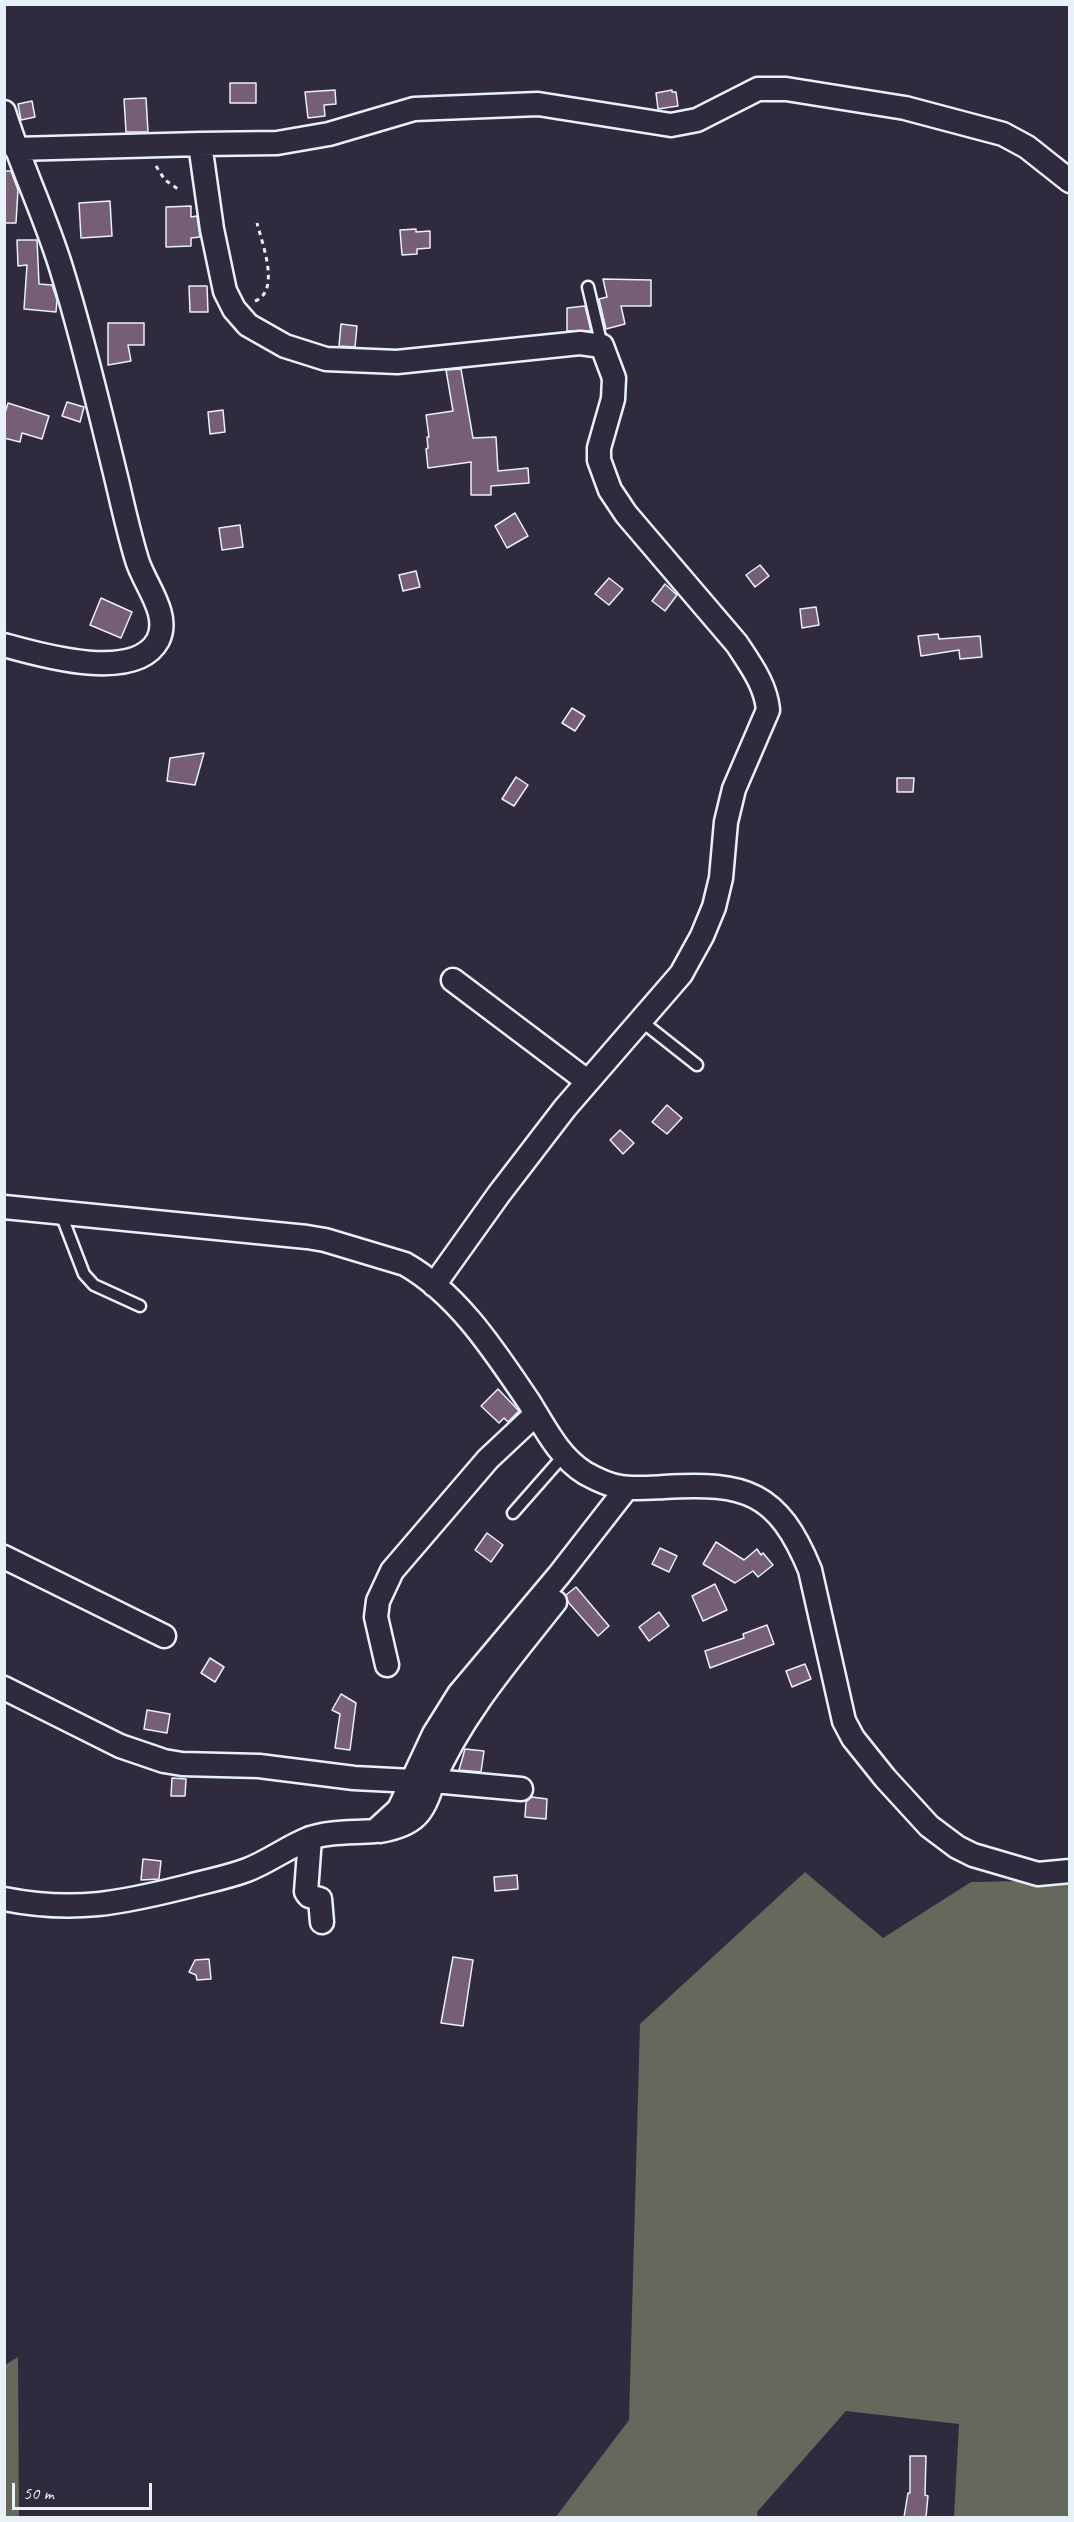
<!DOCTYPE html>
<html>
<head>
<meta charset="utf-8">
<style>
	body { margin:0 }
	#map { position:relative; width:1074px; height:2522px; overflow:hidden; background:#2f2a3d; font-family:Caveat,sans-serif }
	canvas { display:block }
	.frame { position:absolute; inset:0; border:6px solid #e8f1f8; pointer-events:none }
	.scale { position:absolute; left:12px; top:2483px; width:140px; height:27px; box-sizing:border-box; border:3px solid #e8f1f8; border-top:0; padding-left:8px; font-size:18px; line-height:21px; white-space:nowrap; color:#e8f1f8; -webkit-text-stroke:4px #2f2a3d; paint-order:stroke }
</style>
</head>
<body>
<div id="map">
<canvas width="1074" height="2522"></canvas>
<div class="frame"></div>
<div class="scale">50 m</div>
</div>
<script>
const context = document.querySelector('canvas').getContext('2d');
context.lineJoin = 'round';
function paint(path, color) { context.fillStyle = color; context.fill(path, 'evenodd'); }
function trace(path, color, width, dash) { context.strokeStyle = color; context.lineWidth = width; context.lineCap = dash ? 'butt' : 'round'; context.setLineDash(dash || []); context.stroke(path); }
const green = new Path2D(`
	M 805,1872 L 883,1938 L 971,1882 L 1069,1880 L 1069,2517 L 954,2517 L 959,2424 L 846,2411 L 757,2512 L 758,2517 L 555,2518 L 629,2420 L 640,2024 Z
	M 18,2357 L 19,2517 L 5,2517 L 5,2365 Z`);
const building = new Path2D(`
	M 230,83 L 256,83 L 256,103 L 230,103 Z
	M 335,90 L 336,104 L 324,105 L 325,116 L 308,118 L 305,92 Z
	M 672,90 L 672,92 L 676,92 L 678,106 L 658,109 L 656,93 Z
	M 146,98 L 148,132 L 126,132 L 124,99 Z
	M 32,101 L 35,117 L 21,120 L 18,104 Z
	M 4,171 L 11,171 L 18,190 L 16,223 L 4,223 Z
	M 110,201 L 112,236 L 81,238 L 79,203 Z
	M 191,206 L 191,217 L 197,216 L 200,237 L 191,238 L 191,246 L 166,247 L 166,207 Z
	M 416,229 L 416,232 L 430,231 L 430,248 L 417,249 L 417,254 L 402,255 L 400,230 Z
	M 17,240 L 37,240 L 39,284 L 52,285 L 57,300 L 56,312 L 24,309 L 27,265 L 18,266 Z
	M 603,279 L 651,280 L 651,306 L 621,306 L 625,324 L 606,329 L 599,299 L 607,297 Z
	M 189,286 L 207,286 L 208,312 L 190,312 Z
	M 585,306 L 591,331 L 567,331 L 567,308 Z
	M 108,323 L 144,323 L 144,345 L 128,345 L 131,361 L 108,365 Z
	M 341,324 L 357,326 L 355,347 L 339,346 Z
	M 461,369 L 473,438 L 496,437 L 498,471 L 528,468 L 529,483 L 491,486 L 491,495 L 471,495 L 471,462 L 428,468 L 426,449 L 428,448 L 427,437 L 429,437 L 426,415 L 453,411 L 446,370 Z
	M 67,402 L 84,407 L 80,422 L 62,416 Z
	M 8,403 L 49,416 L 42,439 L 22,433 L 20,442 L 4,438 L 4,416 Z
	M 223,410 L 225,432 L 210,434 L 208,412 Z
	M 515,513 L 528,536 L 507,548 L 495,526 Z
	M 240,525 L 243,547 L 222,550 L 219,528 Z
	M 760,565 L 769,576 L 755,587 L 746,575 Z
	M 416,571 L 420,587 L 403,591 L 399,575 Z
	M 609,578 L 623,589 L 609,605 L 595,594 Z
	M 665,584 L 677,595 L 665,611 L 652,601 Z
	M 101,598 L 132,612 L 121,638 L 90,625 Z
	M 816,607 L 819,625 L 802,628 L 800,609 Z
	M 938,634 L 939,639 L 980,636 L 982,657 L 960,659 L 959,650 L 921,656 L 918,636 Z
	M 572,708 L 585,716 L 575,731 L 562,723 Z
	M 204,753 L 195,785 L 167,781 L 170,758 Z
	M 516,777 L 528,785 L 514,806 L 502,799 Z
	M 897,778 L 914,778 L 913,792 L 897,792 Z
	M 667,1105 L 682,1118 L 667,1134 L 652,1122 Z
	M 620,1130 L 634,1143 L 623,1154 L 610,1140 Z
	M 498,1389 L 519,1411 L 508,1422 L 504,1418 L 499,1423 L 481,1406 Z
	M 487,1533 L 503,1545 L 491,1562 L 475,1550 Z
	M 716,1542 L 744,1560 L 757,1549 L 761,1555 L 763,1553 L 773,1565 L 758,1577 L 753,1571 L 735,1583 L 703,1564 Z
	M 660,1548 L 677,1556 L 669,1572 L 652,1564 Z
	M 715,1584 L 727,1610 L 703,1621 L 692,1596 Z
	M 576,1587 L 609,1626 L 598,1636 L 568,1602 L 566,1595 Z
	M 659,1612 L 669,1626 L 649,1641 L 639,1627 Z
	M 767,1625 L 774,1644 L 710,1668 L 705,1651 L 744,1638 L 743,1634 Z
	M 210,1658 L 224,1667 L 215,1682 L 201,1673 Z
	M 805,1664 L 811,1679 L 792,1687 L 786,1671 Z
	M 341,1694 L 356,1703 L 350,1750 L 335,1748 L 340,1714 L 332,1710 Z
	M 147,1710 L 170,1714 L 167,1733 L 144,1729 Z
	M 465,1749 L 484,1751 L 481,1772 L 459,1770 Z
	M 172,1778 L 186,1779 L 185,1796 L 171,1796 Z
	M 532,1797 L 547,1799 L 546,1819 L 525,1817 L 526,1802 Z
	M 143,1859 L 161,1861 L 159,1879 L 141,1880 Z
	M 517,1875 L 518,1889 L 495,1891 L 494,1877 Z
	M 453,1957 L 473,1960 L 463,2026 L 441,2023 Z
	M 209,1959 L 211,1979 L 197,1980 L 196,1975 L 189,1972 L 195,1960 Z
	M 910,2456 L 926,2456 L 925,2495 L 928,2496 L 926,2517 L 904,2517 L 908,2493 L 910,2493 Z`);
const path = new Path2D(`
	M 156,166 L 165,180 L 181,191
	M 255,301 C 281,291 262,243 257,223`);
const service = new Path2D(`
	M 588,287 L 602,346
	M 640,1020 L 697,1065
	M 61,1214 L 84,1274 L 94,1285 L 140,1306
	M 513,1513 L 564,1455`);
const minor = new Path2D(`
	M 4,112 C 21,167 47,219 63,274 C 84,342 100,412 117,481 C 123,507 129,534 137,560 C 144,584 171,614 158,640 C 135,683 40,655 4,645
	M 200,144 L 277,143 L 329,134 L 414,109 L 538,104 L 671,125 L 697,120 L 758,89 L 786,89 L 905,108 L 1003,134 L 1027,147 L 1070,181
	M 16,149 L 200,144 L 212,229 L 225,291 L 234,309 L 248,325 L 285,346 L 326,359 L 397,362 L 580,343 L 602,346 L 614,378 L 613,399 L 599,448 L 599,460 L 610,490 L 626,514 L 737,644 C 750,664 766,685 768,710 L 734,789 L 726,822 L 721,878 L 714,907 L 702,936 L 681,974 L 565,1108 L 499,1194 L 434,1285
	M 453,980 L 587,1081
	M 4,1207 L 307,1237 L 325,1240 L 405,1264 C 459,1295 495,1352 529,1402 C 545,1428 559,1457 585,1473 C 617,1491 629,1489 664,1487 C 746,1482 778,1492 810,1570 L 844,1721 L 853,1738 L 885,1778 L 929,1826 L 957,1847 L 973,1855 L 1038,1874 L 1070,1871
	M 4,1557 L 164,1636
	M 387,1665 L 376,1617 L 378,1601 L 392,1571 L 488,1459 L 536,1414
	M 4,1688 L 120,1746 L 164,1761 L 182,1764 L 259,1766 L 354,1778 L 412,1781
	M 433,1781 C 462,1714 510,1659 555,1602
	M 380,1831 C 414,1825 424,1814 433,1781 L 521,1789
	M 310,1838 L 306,1892 L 309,1896 L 320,1899 L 322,1922
	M 4,1899 C 75,1913 121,1903 189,1886 C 208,1881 228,1877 247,1870 C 268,1862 286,1848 308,1839 C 328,1831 354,1833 375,1831 L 399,1809 L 434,1734 L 459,1694 L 559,1575 L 626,1489`);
paint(green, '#65685a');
paint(building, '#765f74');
trace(building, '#e8f1f8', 1.5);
trace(service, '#e8f1f8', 15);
trace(minor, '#e8f1f8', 27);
trace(path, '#e8f1f8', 3, [4.5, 4.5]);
trace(service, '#2f2a3d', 10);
trace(minor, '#2f2a3d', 22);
</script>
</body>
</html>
